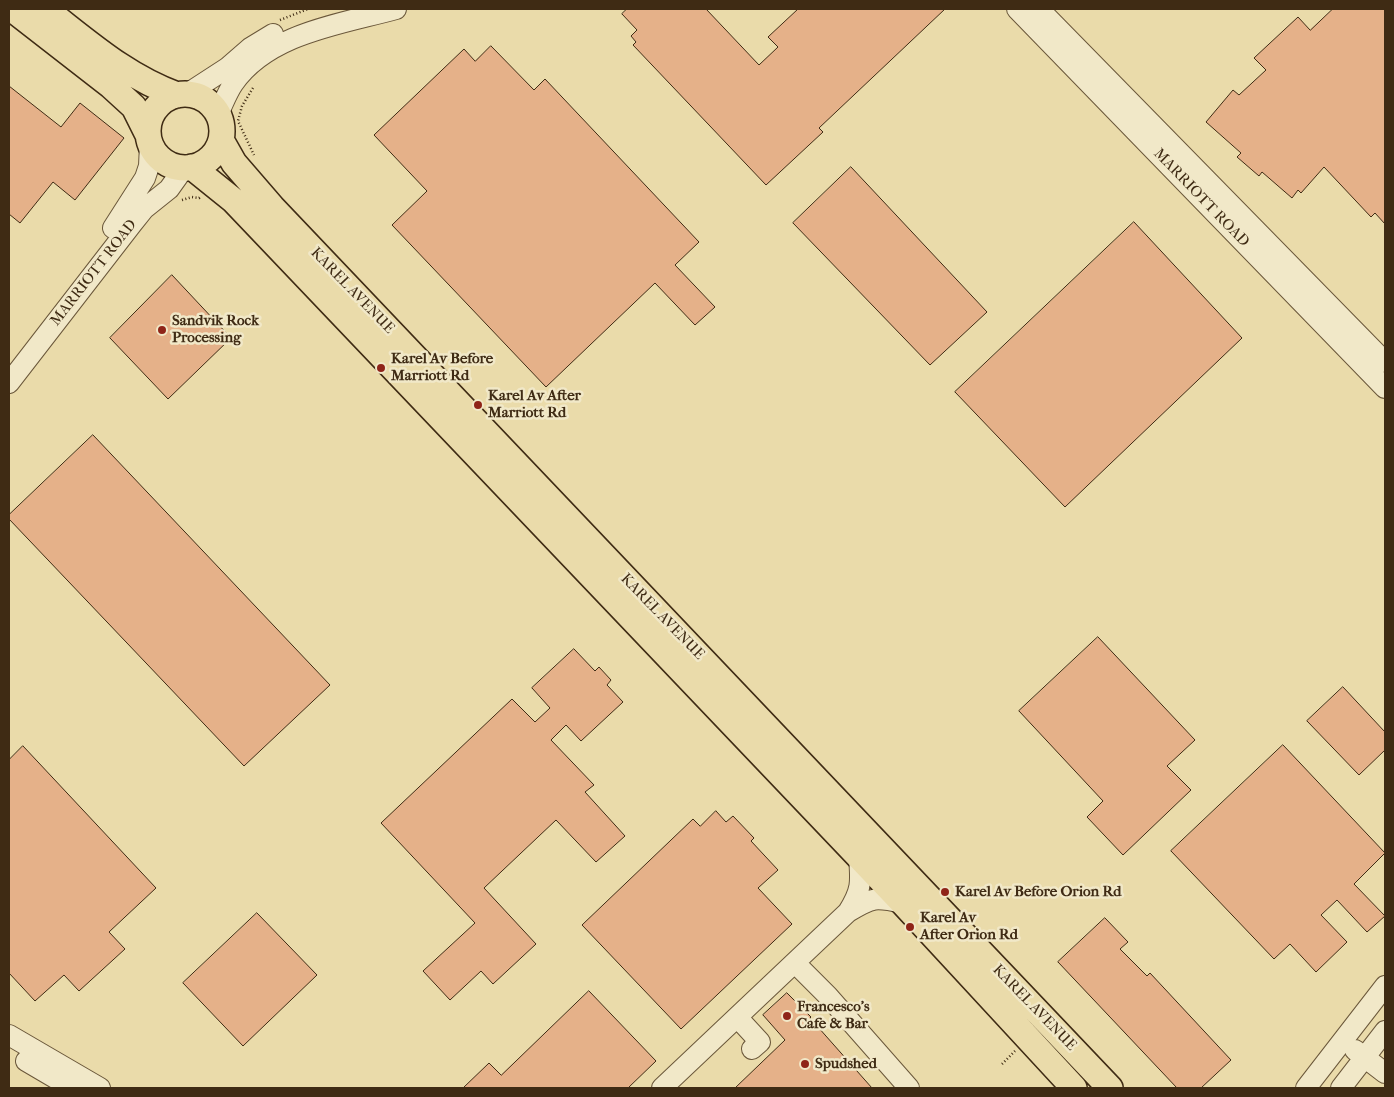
<!DOCTYPE html>
<html>
<head>
<meta charset="utf-8">
<style>
	body { margin:0 }
	#map { position:relative; width:1394px; height:1097px; overflow:hidden; background:#eadbaa; font-family:"IM FELL French Canon",serif }
	canvas { display:block }
	.frame { position:absolute; inset:0; border:10px solid #3f2b14; pointer-events:none }
</style>
</head>
<body>
<div id="map">
<canvas width="1394" height="1097"></canvas>
<div class="frame"></div>
</div>
<script>
const context = document.querySelector('canvas').getContext('2d');
context.lineJoin = 'round';
function paint(path, color) { context.fillStyle = color; context.fill(path, 'evenodd'); }
function trace(path, color, width, dash) { context.strokeStyle = color; context.lineWidth = width; context.lineCap = dash ? 'butt' : 'round'; context.setLineDash(dash || []); context.stroke(path); }
function drawText(font, color, halo, rows, align = 'center') {
  context.font = font + ' "IM FELL French Canon",serif'; context.lineWidth = 5; context.setLineDash([]); context.textBaseline = 'middle'; context.strokeStyle = halo; context.fillStyle = color; for (const [text, x, y, turn = 0] of rows) {
    context.save(); context.translate(x, y); context.rotate((+turn || 0) * Math.PI / 180); context.textAlign = isNaN(turn) ? turn : align; if (halo) context.strokeText(text, 0, 0); context.fillText(text, 0, 0); context.restore();
  }
}
const building = new Path2D(`
	M 627,9 L 706,9 L 759,65 L 778,47 L 768,37 L 798,9 L 945,9 L 819,128 L 823,132 L 766,185 L 633,45 L 636,42 L 631,36 L 637,30 L 622,14 Z
	M 1333,9 L 1385,9 L 1385,224 L 1375,213 L 1371,217 L 1324,167 L 1301,193 L 1298,190 L 1292,198 L 1262,172 L 1259,176 L 1237,157 L 1241,153 L 1206,122 L 1233,90 L 1239,95 L 1266,70 L 1254,58 L 1298,17 L 1310,30 Z
	M 491,46 L 534,90 L 545,79 L 699,242 L 675,265 L 715,307 L 695,325 L 655,283 L 546,387 L 392,225 L 427,191 L 374,135 L 464,49 L 475,61 Z
	M 9,86 L 61,127 L 80,103 L 124,138 L 75,200 L 53,182 L 20,223 L 9,214 Z
	M 851,167 L 987,312 L 930,365 L 793,223 Z
	M 1134,222 L 1242,338 L 1065,507 L 955,392 Z
	M 172,275 L 231,338 L 168,399 L 110,338 Z
	M 93,435 L 330,685 L 244,766 L 9,519 L 9,515 Z
	M 1098,637 L 1195,740 L 1167,766 L 1191,790 L 1123,855 L 1087,817 L 1103,801 L 1019,711 Z
	M 574,649 L 595,671 L 599,667 L 611,680 L 607,685 L 623,702 L 581,741 L 566,725 L 551,740 L 594,785 L 585,792 L 625,836 L 596,862 L 556,820 L 484,888 L 536,944 L 493,984 L 481,971 L 450,1000 L 423,971 L 475,923 L 381,823 L 512,699 L 535,722 L 550,708 L 532,688 Z
	M 1343,687 L 1385,732 L 1385,750 L 1359,775 L 1307,721 Z
	M 1283,745 L 1385,853 L 1354,884 L 1385,916 L 1367,932 L 1337,900 L 1321,915 L 1347,942 L 1316,972 L 1290,944 L 1274,959 L 1171,851 Z
	M 23,746 L 156,888 L 109,932 L 125,949 L 79,991 L 64,975 L 35,1001 L 9,973 L 9,760 Z
	M 716,811 L 726,822 L 733,816 L 754,838 L 751,841 L 778,870 L 758,888 L 792,924 L 681,1029 L 582,925 L 693,819 L 700,826 Z
	M 257,913 L 317,975 L 243,1046 L 183,983 Z
	M 1105,918 L 1128,942 L 1120,949 L 1147,976 L 1150,973 L 1231,1060 L 1201,1088 L 1177,1088 L 1058,962 Z
	M 589,991 L 656,1061 L 628,1088 L 463,1088 L 489,1063 L 501,1075 Z
	M 787,993 L 811,1017 L 810,1018 L 872,1088 L 735,1088 L 785,1040 L 763,1015 Z`);
const path = new Path2D(`
	M 280,20 L 308,9
	M 253,88 L 242,106 L 238,121 L 254,155
	M 182,200 L 192,197 L 199,198 L 200,197
	M 1002,1064 L 1015,1051`);
const minor = new Path2D(`
	M 1017,9 L 1385,388
	M 1039,9 L 1385,362
	M 187,94 L 227,68 L 250,48 L 273,34
	M 218,114 C 223,104 227,93 233,84 C 268,33 342,24 396,9
	M 113,228 L 145,178 L 149,166 L 150,144
	M 9,383 L 132,224 L 144,209 L 169,189 L 184,168
	M 848,912 C 862,890 861,882 859,857
	M 796,964 L 828,996 L 909,1088
	M 737,1017 L 760,1042 L 752,1049
	M 9,1035 L 100,1088
	M 1355,1050 L 1385,1073
	M 26,1061 L 72,1088
	M 662,1088 L 848,912 C 873,897 875,897 903,903
	M 1306,1088 L 1385,986
	M 1341,1088 L 1385,1031`);
const major = new Path2D(`
	M 12,9 L 111,86 L 134,107 L 147,133
	M 45,9 C 88,42 125,76 177,95
	M148 131a37 37 0 1 1 74 0a37 37 0 1 1-74 0Z
	M 221,140 L 234,163 L 272,207 L 1110,1088
	M 192,167 L 233,200 L 903,903 L 1074,1088`);
const markers = [
	[162,330,5,"#8f2418"],
	[381,368,5,"#8f2418"],
	[478,405,5,"#8f2418"],
	[945,892,5,"#8f2418"],
	[910,927,5,"#8f2418"],
	[787,1016,5,"#8f2418"],
	[805,1064,5,"#8f2418"]
];
const streetNames = [
	["MARRIOTT ROAD",1201,198,46],
	["MARRIOTT ROAD",94,273,-52],
	["KAREL AVENUE",352,291,46],
	["KAREL AVENUE",662,617,46],
	["KAREL AVENUE",1034,1008,46]
];
const poiNames = [
	["Sandvik Rock",172,321],
	["Processing",172,338],
	["Karel Av Before",391,359],
	["Marriott Rd",391,376],
	["Karel Av After",488,396],
	["Marriott Rd",488,413],
	["Karel Av Before Orion Rd",955,892],
	["Karel Av",920,918],
	["After Orion Rd",920,935],
	["Francesco's",797,1007],
	["Cafe & Bar",797,1024],
	["Spudshed",815,1064]
];
paint(building, '#e5b189');
trace(building, '#3f2b14', 1);
trace(minor, '#6a573a', 22);
trace(major, '#3f2b14', 28);
trace(path, '#3f2b14', 2.5, [1, 2.5]);
trace(minor, '#f1e8c8', 20);
trace(major, '#eadbaa', 25);
for (const [x, y, r, color] of markers) { const dot = new Path2D(); dot.arc(x, y, r, 0, 2 * Math.PI); context.fillStyle = color; context.fill(dot); trace(dot, '#f1e8c8', 2); }
drawText('15px', '#3f2b14', '#f1e8c8', streetNames);
drawText('bold 15px', '#3f2b14', '#f1e8c8', poiNames, 'left');
</script>
</body>
</html>
